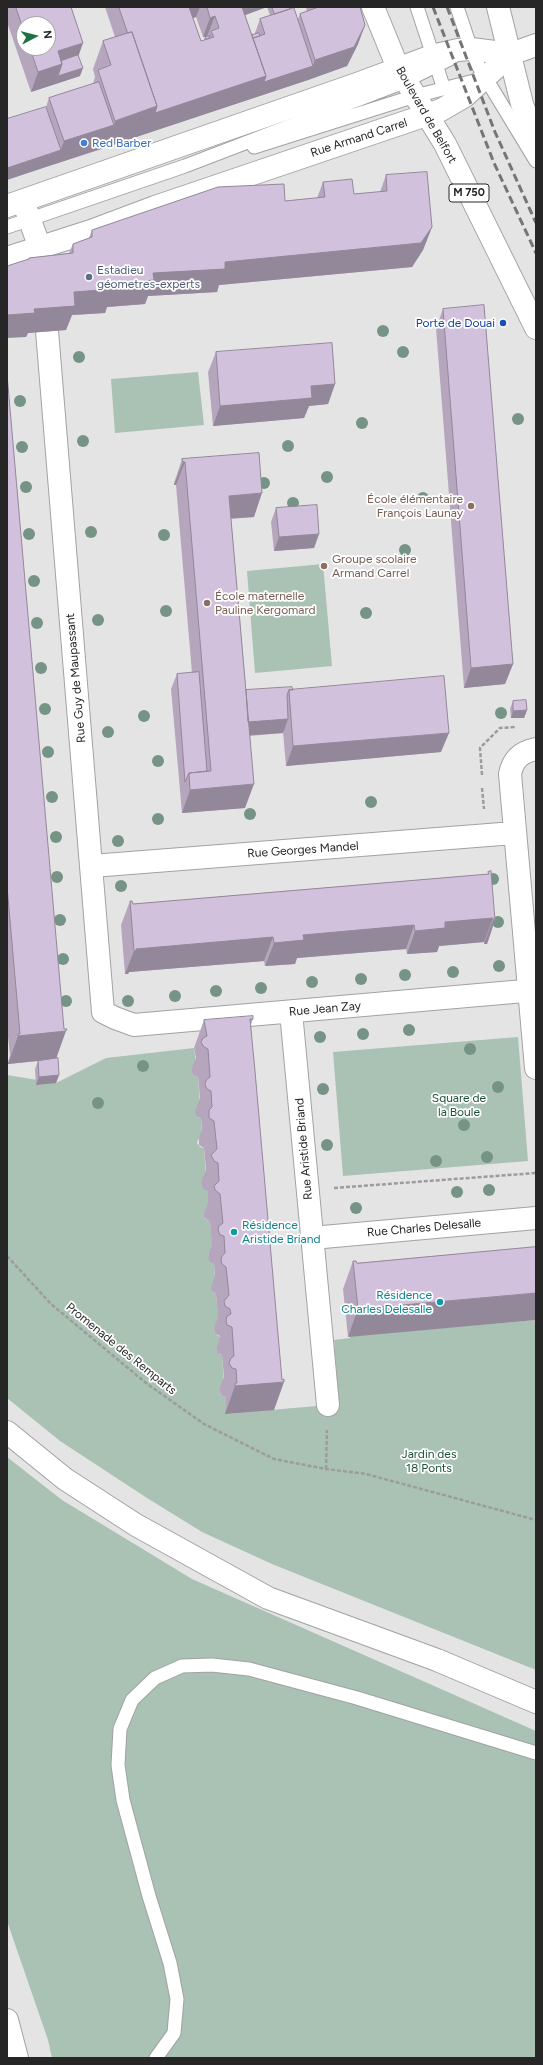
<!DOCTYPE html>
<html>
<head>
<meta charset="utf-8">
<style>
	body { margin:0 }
	#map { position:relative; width:543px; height:2065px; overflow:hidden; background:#e4e4e5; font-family:Figtree,sans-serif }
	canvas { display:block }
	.frame { position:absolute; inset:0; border:8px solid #262627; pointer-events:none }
	.north { position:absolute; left:16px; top:16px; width:40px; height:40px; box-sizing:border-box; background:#fff; border:1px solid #a8a8a9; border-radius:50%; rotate:83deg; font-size:11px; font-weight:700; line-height:16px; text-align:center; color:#262627 }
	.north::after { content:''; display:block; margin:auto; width:14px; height:18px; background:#1d7244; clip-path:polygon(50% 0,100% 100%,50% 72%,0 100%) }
</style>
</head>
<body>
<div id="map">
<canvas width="543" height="2065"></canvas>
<div class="frame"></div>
<div class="north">N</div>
</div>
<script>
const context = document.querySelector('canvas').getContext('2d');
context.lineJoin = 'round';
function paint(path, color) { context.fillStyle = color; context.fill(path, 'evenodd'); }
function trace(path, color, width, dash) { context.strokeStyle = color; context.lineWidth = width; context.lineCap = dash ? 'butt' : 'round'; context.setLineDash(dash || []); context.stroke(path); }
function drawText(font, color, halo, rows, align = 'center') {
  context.font = font + ' Figtree,sans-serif'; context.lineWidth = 3.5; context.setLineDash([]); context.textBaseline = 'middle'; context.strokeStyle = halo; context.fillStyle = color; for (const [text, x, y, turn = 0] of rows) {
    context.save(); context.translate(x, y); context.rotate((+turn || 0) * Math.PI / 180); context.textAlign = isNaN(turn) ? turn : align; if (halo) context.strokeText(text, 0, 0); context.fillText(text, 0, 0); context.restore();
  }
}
const green = new Path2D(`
	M 198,372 L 204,425 L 115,433 L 111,379 Z
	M 323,564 L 332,666 L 255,673 L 247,571 Z
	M 518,1037 L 528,1161 L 343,1176 L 333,1052 Z
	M 194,1048 L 196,1063 L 193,1066 L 191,1070 L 193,1075 L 198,1077 L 200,1105 L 197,1117 L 201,1118 L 202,1135 L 199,1138 L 197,1143 L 200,1147 L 204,1148 L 206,1177 L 201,1183 L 203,1188 L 208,1191 L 209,1209 L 204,1214 L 205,1218 L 210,1222 L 213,1251 L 209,1253 L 208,1258 L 214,1264 L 215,1281 L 212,1284 L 212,1291 L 216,1294 L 219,1323 L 214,1329 L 215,1334 L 220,1337 L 216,1349 L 217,1353 L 222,1355 L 224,1384 L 221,1386 L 219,1390 L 222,1396 L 226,1397 L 227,1411 L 225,1414 L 339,1404 L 334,1340 L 350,1338 L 350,1336 L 536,1320 L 536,1670 L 272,1564 L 202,1532 L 147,1498 L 60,1441 L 7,1398 L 7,1075 L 56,1083 L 106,1058 Z
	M 7,1457 L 62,1500 L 192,1579 L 536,1731 L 536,2058 L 52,2058 L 48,2040 L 7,1921 Z`);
const path = new Path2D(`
	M 482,775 L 480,748 L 500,728 L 515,727
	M 482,788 L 484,809
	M 334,1188 L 536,1173
	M 7,1256 L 51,1304 L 146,1383 L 204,1424 L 274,1459 L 326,1469 L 366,1474 L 536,1520
	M 326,1469 L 327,1430`);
const lane = new Path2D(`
	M 417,7 L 444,89
	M 457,7 L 471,49 L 479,67 L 536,161
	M 254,147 L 415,96 L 478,80
	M 7,227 L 185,166 L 399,84 L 452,58
	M 156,2058 L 174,2033 L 177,1999 L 170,1963 L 149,1896 L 123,1800 L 118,1765 L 120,1729 L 132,1700 L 155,1678 L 182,1666 L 212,1665 L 249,1669 L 357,1698 L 536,1753`);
const street = new Path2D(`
	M 23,201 L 40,248 L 42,266
	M 47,331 L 103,1012 L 115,1018 L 134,1025 L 536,990
	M 536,749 C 521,752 513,759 510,774 L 536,1068
	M 92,866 L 514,833
	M 291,1012 L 328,1405
	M 312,1238 L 536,1218`);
const secondary = new Path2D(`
	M 7,206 L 357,84 L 432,56 L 458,50 L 471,49 L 511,54 L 536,45
	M 7,258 L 91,231 L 155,207 L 441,110 L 465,96 L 511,54`);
const primary = new Path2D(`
	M 373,7 L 398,68 L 445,144 L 536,328
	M 498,7 L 522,104 L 536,143`);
const highway = new Path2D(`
	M 7,1432 L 65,1479 L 136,1525 L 268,1598 L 437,1660 L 536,1702
	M 7,2020 L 17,2058`);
const rail = new Path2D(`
	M 433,7 L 494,163 L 536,253
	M 447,7 L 495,132 L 536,223`);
const trees = [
	[383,331],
	[403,352],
	[79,357],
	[20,401],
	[518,419],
	[362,423],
	[83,441],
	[288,446],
	[22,447],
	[327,477],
	[264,483],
	[26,487],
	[423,498],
	[293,503],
	[91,532],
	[29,534],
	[164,535],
	[405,550],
	[34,581],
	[166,611],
	[366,613],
	[98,620],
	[37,623],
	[41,668],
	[45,709],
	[501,713],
	[144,716],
	[108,732],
	[48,752],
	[158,761],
	[52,797],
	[371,802],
	[250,814],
	[158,819],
	[56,837],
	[118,841],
	[57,877],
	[493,879],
	[121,886],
	[60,920],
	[498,922],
	[63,959],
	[499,966],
	[453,972],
	[405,975],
	[361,979],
	[312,982],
	[261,988],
	[216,991],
	[175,996],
	[66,1001],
	[128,1001],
	[409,1030],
	[363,1034],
	[320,1037],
	[470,1049],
	[143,1066],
	[498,1087],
	[323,1089],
	[98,1103],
	[464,1125],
	[327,1145],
	[487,1157],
	[436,1161],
	[489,1190],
	[457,1192],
	[356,1208]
];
const wall = new Path2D(`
	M 7,7 L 71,7 L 78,55 L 80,76 L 31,92 L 7,22 ZM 24,24 L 48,48 L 24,48 Z
	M 105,7 L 289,7 L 290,9 L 298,19 L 300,14 L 307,11 L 306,7 L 360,7 L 365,25 L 358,44 L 347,66 L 308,80 L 147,133 L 105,148 L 55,164 L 46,107 L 49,98 L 93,84 L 95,77 L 93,69 L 103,41 L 115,37 ZM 267,7 L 270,15 L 260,19 L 255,33 L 255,34 L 252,35 L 245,15 ZM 196,17 L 203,37 L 207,36 L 208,36 L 205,37 L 204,40 L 201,41 L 193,18 Z
	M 386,175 L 432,227 L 423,250 L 412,267 L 219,285 L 217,292 L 148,296 L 145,304 L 107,307 L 105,313 L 72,315 L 66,330 L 28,333 L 26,337 L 28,260 L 29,258 L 69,253 L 73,244 L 89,238 L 92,230 L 285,201 L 317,198 L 323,182 L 354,194 L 380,192 Z
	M 443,309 L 513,664 L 505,684 L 464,688 L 436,328 Z
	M 216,352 L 335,384 L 328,404 L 309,406 L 304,418 L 213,426 L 208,372 Z
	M 7,374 L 57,1059 L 59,1075 L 56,1083 L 36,1085 L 35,1069 L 38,1061 L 8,1064 L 8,1062 L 10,1056 L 7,1027 Z
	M 182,459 L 254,517 L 231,519 L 246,690 L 293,690 L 441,752 L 286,766 L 283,732 L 283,733 L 249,736 L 245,808 L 182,813 L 171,689 L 177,674 L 192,673 L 176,485 L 174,485 L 174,483 Z
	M 276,508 L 319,534 L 314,548 L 274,551 L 271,522 Z
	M 513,701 L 527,710 L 524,718 L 511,718 L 510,709 Z
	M 488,872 L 495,920 L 487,944 L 484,944 L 484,942 L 439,946 L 437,952 L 407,954 L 406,949 L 297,958 L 295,964 L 265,966 L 264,961 L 129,972 L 128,974 L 125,974 L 121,925 L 130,901 L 133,904 L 488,874 Z
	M 253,1019 L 251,1024 L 274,1410 L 225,1414 L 225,1411 L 226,1407 L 226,1397 L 222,1396 L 219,1390 L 224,1377 L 222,1355 L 217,1353 L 216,1349 L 220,1336 L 215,1334 L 214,1329 L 218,1317 L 216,1294 L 212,1291 L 211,1288 L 215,1275 L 214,1264 L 210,1262 L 208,1258 L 209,1253 L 212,1245 L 210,1222 L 204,1217 L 204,1214 L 208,1202 L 208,1191 L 203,1189 L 201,1183 L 206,1170 L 204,1148 L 199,1145 L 199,1138 L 202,1129 L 201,1118 L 197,1117 L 195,1112 L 200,1098 L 198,1077 L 193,1075 L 191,1070 L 196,1058 L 194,1048 L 204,1020 Z
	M 536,1247 L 348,1337 L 343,1289 L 353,1261 L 357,1263 Z`);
const shadedWall = new Path2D(`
	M 186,7 L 200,7 L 196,17 L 180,22 Z
	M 237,7 L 267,7 L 232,20 Z
	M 215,16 L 207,36 L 203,37 L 210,18 Z
	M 365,25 L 358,44 L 347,66 L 308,80 L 315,60 Z
	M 83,43 L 76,63 L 83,68 L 80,76 L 31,92 L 38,72 L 58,51 Z
	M 313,66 L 308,80 L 7,180 L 7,168 L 61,150 L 64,141 L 114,125 L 115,121 L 157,106 L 266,76 Z
	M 432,227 L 423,250 L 412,267 L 219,285 L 217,292 L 148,296 L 145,304 L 107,307 L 105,313 L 72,315 L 66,330 L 28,333 L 26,337 L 7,338 L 7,315 L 34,309 L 74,292 L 114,284 L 153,273 L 225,262 Z
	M 335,384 L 328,404 L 309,406 L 304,418 L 213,426 L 220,406 L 311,386 Z
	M 183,462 L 185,462 L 176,485 L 174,485 Z
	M 262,493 L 254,517 L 220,519 L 229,496 Z
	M 319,534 L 314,548 L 274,551 L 279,537 Z
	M 513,664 L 505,684 L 464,688 L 471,668 Z
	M 527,710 L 524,718 L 511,718 L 513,711 Z
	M 288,719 L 283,733 L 239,736 L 245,722 Z
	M 449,733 L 441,752 L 286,766 L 293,746 Z
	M 254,784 L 245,808 L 182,813 L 190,790 Z
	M 493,918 L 484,942 L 439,946 L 437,952 L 407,954 L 415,931 L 445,922 Z
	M 493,920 L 495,920 L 487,944 L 484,944 Z
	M 414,925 L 406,949 L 297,958 L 295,964 L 265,966 L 274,943 L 303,935 Z
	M 273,937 L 264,961 L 129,972 L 128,974 L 125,974 L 134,951 L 136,949 Z
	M 66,1031 L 56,1059 L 8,1064 L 18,1036 Z
	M 59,1075 L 56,1083 L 36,1085 L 39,1077 Z
	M 536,1293 L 536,1320 L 348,1337 L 358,1309 Z
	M 284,1382 L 274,1410 L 225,1414 L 235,1386 Z`);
const building = new Path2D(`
	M 16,7 L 71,7 L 83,43 L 58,51 L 62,64 L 38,72 L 30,48 L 48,48 L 48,24 L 24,24 L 24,31 Z
	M 119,7 L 189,7 L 201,41 L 214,37 L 211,31 L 219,28 L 215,16 L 210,18 L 207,7 L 242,7 L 266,76 L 155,113 L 157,106 L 132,32 L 128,33 Z
	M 272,7 L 289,7 L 290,9 L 275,14 Z
	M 319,7 L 360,7 L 365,25 L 354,47 L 315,60 L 300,14 Z
	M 294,8 L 313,66 L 264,82 L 266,76 L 253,38 L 265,34 L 260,19 Z
	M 132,32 L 157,106 L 115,121 L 98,70 L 111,65 L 103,41 Z
	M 259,33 L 260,36 L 253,38 L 252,35 Z
	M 210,36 L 209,38 L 206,39 L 205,37 Z
	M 78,55 L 83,68 L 58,76 L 62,64 L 61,61 Z
	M 99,82 L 114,125 L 64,141 L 49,98 Z
	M 46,107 L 61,150 L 7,168 L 7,119 Z
	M 427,172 L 432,227 L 421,243 L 225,262 L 225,269 L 153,273 L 154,280 L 114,284 L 114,289 L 74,292 L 75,306 L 34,309 L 35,313 L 7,315 L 7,266 L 29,259 L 29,258 L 73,253 L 73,244 L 92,237 L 92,230 L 218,187 L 284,184 L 285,201 L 325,197 L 323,182 L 352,179 L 354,194 L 387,191 L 386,175 Z
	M 484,305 L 513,664 L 471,668 L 443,309 Z
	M 332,343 L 335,384 L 311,386 L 312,398 L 220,406 L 216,352 Z
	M 7,374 L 64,1029 L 67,1029 L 66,1031 L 18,1036 L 18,1034 L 20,1034 L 7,886 Z
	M 259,453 L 262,493 L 229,496 L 254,784 L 190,790 L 189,773 L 211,771 L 185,462 L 183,462 L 182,459 Z
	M 317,505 L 319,534 L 279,537 L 276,508 Z
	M 199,672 L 207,771 L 189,773 L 185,782 L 177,674 Z
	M 444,676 L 449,733 L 293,746 L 289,690 Z
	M 292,687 L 293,690 L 289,690 L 287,695 L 288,719 L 248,722 L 246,690 Z
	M 526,700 L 527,710 L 513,711 L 513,701 Z
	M 491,871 L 495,920 L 493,920 L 493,918 L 445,922 L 445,928 L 415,931 L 414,925 L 303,935 L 304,940 L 274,943 L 273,937 L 136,949 L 136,951 L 134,951 L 130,901 L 132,901 L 133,904 L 489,874 L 488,872 Z
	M 253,1016 L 253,1019 L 250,1019 L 255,1071 L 282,1380 L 284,1379 L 284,1382 L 235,1386 L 235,1383 L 237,1383 L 236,1369 L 232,1368 L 229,1363 L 231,1358 L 234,1356 L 232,1327 L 227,1325 L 226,1321 L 227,1316 L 231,1314 L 230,1309 L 225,1306 L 224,1301 L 229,1295 L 226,1267 L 222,1264 L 221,1260 L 222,1256 L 225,1253 L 224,1236 L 220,1235 L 218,1230 L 219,1226 L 223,1223 L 220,1194 L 215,1190 L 214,1186 L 219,1181 L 218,1163 L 214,1161 L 211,1155 L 217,1149 L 214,1121 L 209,1118 L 209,1110 L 212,1107 L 211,1091 L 207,1089 L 205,1085 L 206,1080 L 210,1077 L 208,1049 L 204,1047 L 201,1042 L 203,1038 L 207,1036 L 204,1020 Z
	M 58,1058 L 59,1075 L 39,1077 L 38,1061 Z
	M 536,1247 L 536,1293 L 358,1309 L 353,1261 L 356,1261 L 357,1263 Z`);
const markers = [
	[84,143,4,"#3f7fe0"],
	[89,277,4,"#5c6f8a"],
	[503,323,4,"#1a4fb4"],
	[471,506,4,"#8d6e63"],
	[324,566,4,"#8d6e63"],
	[207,603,4,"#8d6e63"],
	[234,1232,4,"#0f9aa8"],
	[440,1302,4,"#0f9aa8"]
];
const shields = [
	[469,193,40]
];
const shieldNames = [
	["M 750",469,193]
];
const streetNames = [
	["Boulevard de Belfort",426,115,60],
	["Rue Armand Carrel",359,138,-18],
	["Rue Guy de Maupassant",76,678,-95],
	["Rue Georges Mandel",303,850,-4],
	["Rue Jean Zay",325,1009,-5],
	["Rue Aristide Briand",304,1149,-95],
	["Rue Charles Delesalle",424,1228,-5],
	["Promenade des Remparts",121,1349,39]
];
const shopNames = [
	["Red Barber",92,143]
];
const serviceNames = [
	["Estadieu",97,270],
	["géometres-experts",97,284]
];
const transitNames = [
	["Porte de Douai",495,323]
];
const educationNames = [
	["École élémentaire",463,499,"right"],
	["François Launay",463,513,"right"],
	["Groupe scolaire",332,559],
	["Armand Carrel",332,573],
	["École maternelle",215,596],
	["Pauline Kergomard",215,610]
];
const parkNames = [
	["Square de",459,1098],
	["la Boule",459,1112],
	["Jardin des",429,1454],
	["18 Ponts",429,1468]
];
const cultureNames = [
	["Résidence",242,1225],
	["Aristide Briand",242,1239],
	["Résidence",432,1295,"right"],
	["Charles Delesalle",432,1309,"right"]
];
paint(green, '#a9c2b3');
trace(lane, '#a1a2a3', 15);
trace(street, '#a1a2a3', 24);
trace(secondary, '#a1a2a3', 24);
trace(primary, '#a1a2a3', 24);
trace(highway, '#a1a2a3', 24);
trace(path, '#9c9c9d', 2.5, [4, 2]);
trace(lane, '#fff', 13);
trace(street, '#fff', 22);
trace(secondary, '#fff', 22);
trace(primary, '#fff', 22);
trace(highway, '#fff', 22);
trace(rail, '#757576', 3, [8, 4]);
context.fillStyle = '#769486';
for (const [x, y] of trees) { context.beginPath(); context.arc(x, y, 6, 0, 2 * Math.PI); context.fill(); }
paint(wall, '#b5a6bd');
paint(shadedWall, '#93879a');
paint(building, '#d2c1dc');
trace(building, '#93879a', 1);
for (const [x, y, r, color] of markers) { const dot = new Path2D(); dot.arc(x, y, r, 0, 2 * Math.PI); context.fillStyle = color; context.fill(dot); trace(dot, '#fff', 1.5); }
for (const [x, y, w] of shields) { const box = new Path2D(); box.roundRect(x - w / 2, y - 9, w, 18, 3); context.fillStyle = '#fff'; context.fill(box); trace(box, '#262627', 1); }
drawText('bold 11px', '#262627', null, shieldNames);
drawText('12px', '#262627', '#fff', streetNames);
drawText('12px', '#366cbe', '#fff', shopNames, 'left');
drawText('12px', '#4e5e75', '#fff', serviceNames, 'left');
drawText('12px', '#164399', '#fff', transitNames, 'right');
drawText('12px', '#785e54', '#fff', educationNames, 'left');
drawText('12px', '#1c5239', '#fff', parkNames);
drawText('12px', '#0d838f', '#fff', cultureNames, 'left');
</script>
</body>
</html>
